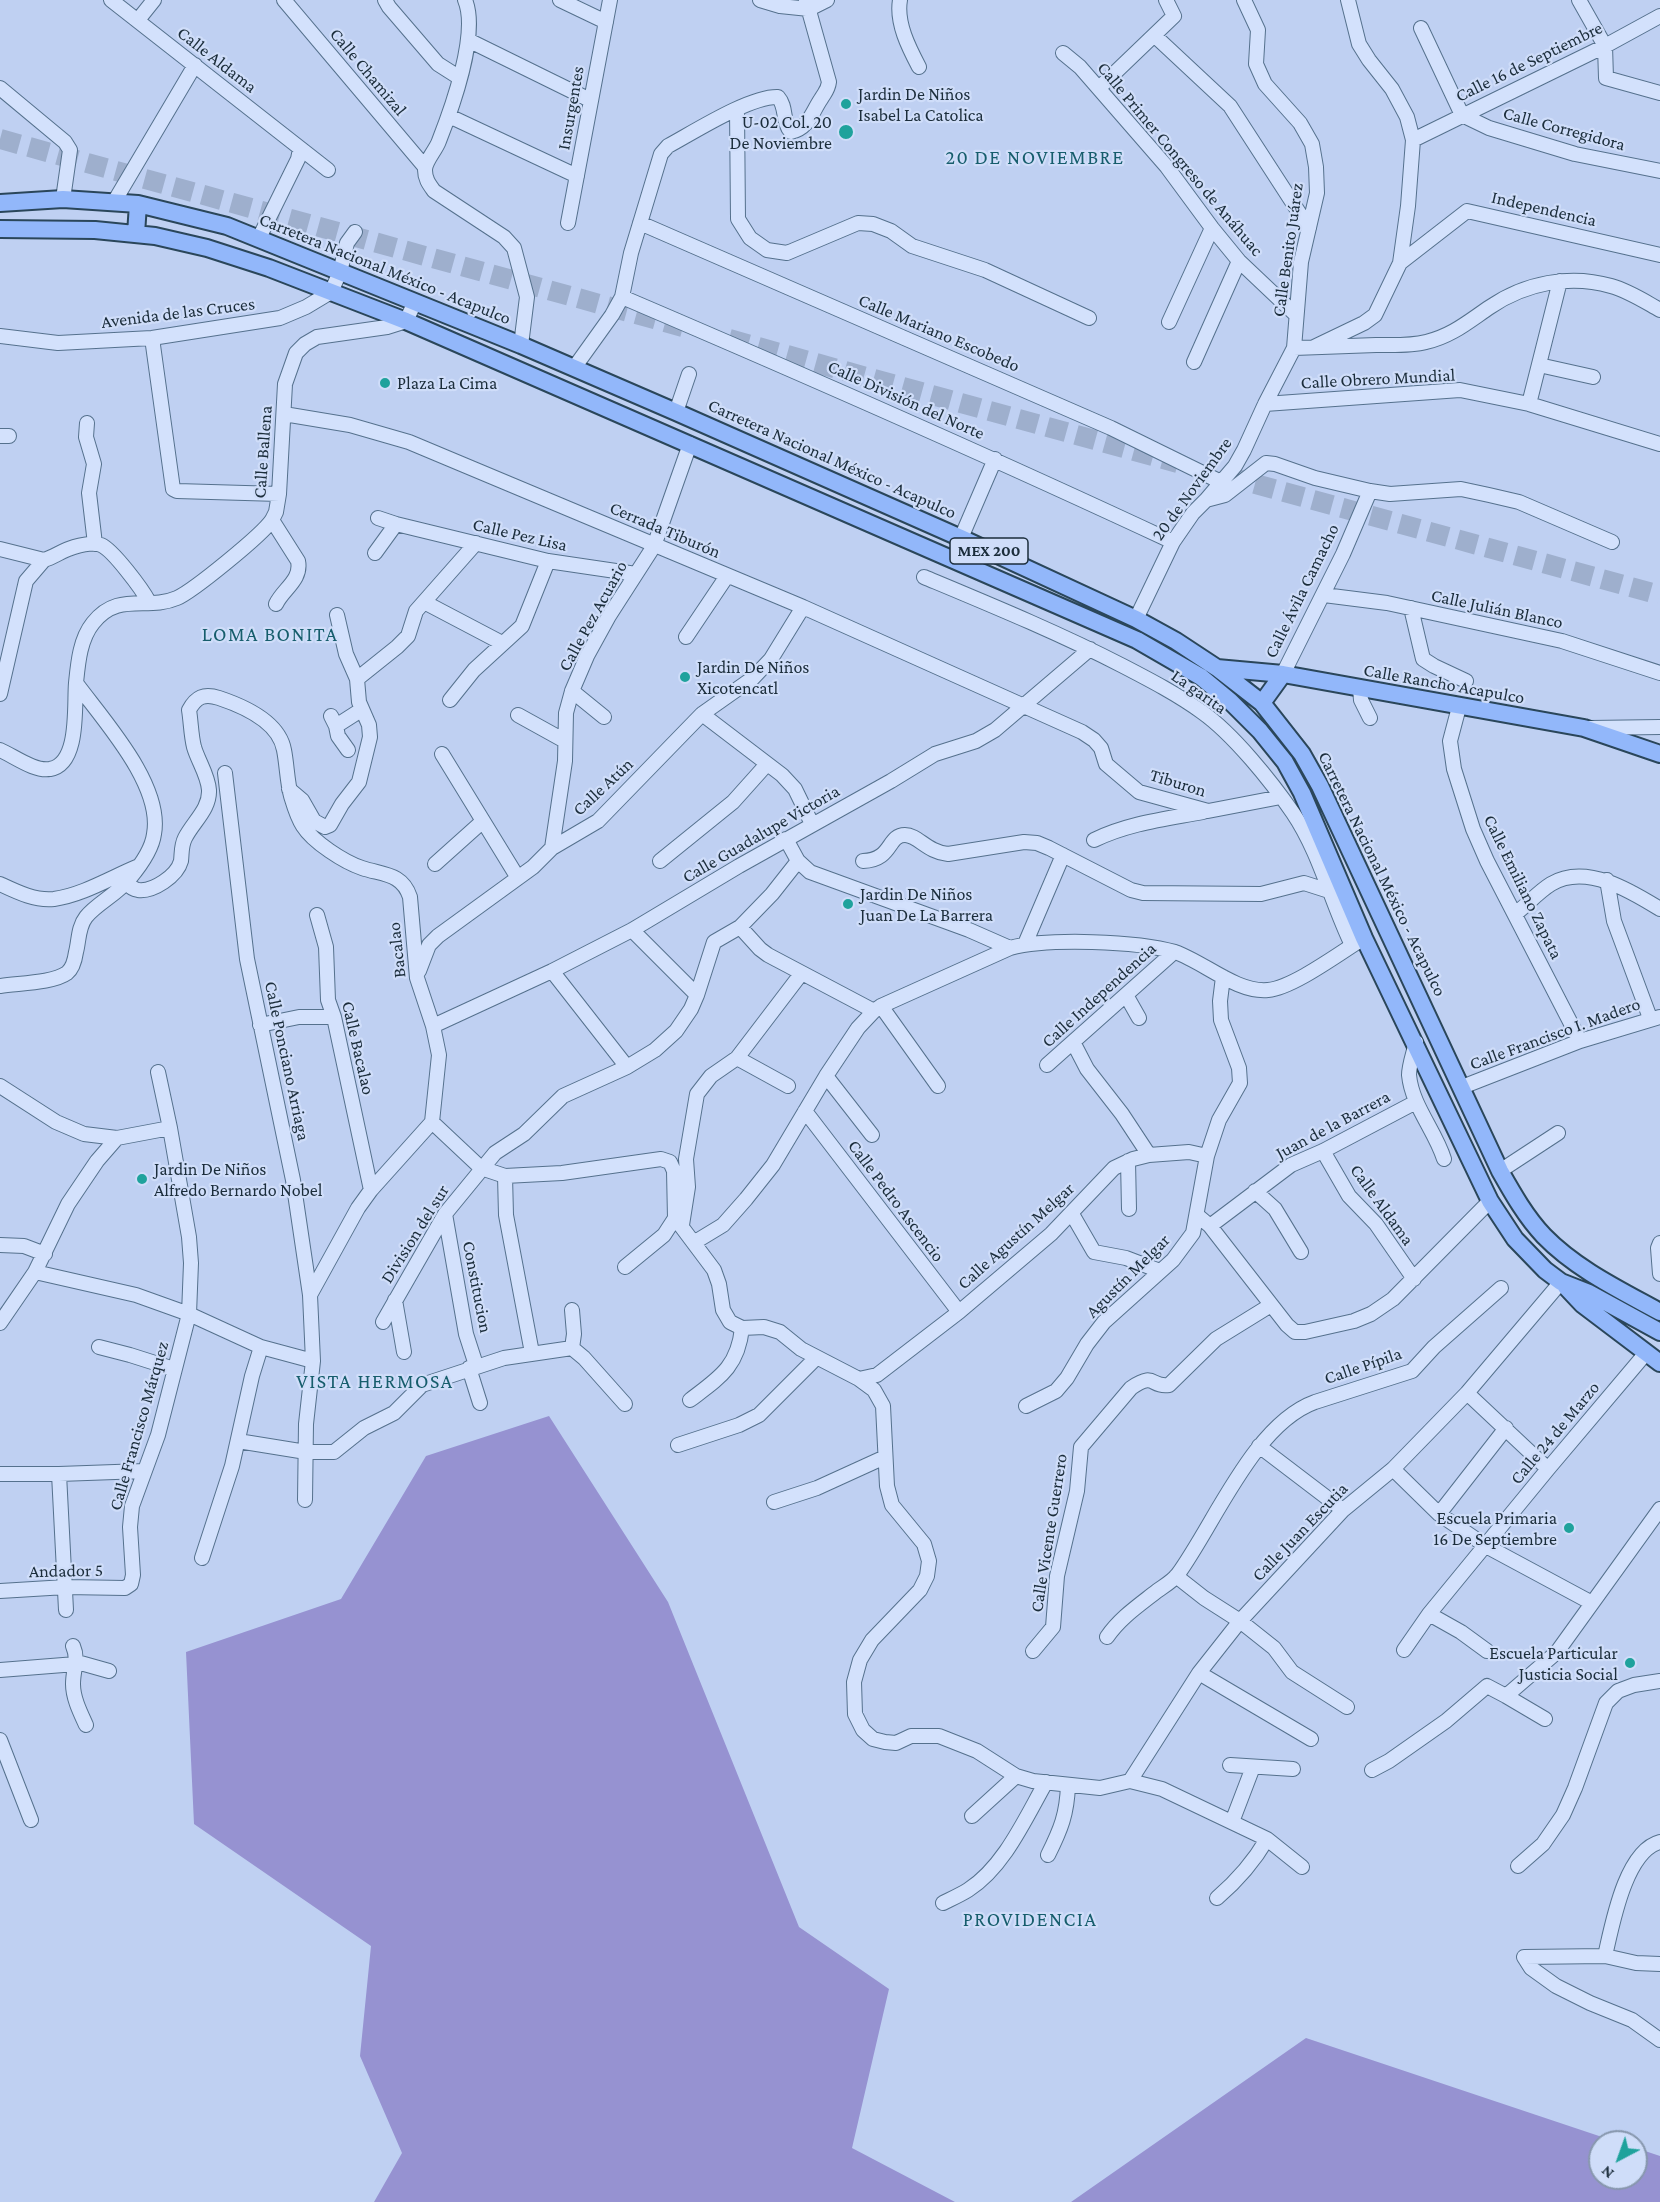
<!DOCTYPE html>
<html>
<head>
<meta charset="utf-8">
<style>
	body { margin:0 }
	#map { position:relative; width:1660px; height:2202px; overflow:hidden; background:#bfd0f2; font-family:"Crimson Pro",serif }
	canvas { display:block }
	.north { position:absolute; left:1588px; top:2130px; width:60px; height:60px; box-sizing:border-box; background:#cfddf9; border:2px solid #8797ad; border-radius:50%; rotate:221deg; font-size:16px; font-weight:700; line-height:24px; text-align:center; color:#1b2d3b }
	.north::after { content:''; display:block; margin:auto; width:21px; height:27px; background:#1fa29c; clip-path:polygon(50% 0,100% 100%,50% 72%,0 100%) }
</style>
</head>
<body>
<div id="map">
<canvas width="1660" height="2202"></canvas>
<div class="north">N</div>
</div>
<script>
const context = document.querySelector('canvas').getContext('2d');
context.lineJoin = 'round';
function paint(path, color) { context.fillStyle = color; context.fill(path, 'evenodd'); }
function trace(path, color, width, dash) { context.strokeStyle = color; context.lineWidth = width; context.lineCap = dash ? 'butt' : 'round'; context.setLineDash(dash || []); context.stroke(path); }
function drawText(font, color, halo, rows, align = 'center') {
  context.font = font + ' "Crimson Pro",serif'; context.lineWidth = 4.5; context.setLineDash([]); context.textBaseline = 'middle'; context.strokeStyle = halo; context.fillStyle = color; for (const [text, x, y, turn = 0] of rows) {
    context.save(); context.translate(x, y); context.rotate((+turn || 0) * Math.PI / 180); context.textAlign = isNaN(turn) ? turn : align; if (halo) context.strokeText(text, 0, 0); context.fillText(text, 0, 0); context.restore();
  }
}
const green = new Path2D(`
	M 549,1416 L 668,1602 L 799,1927 L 889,1989 L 852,2148 L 955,2202 L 374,2202 L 402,2153 L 360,2056 L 371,1946 L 194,1824 L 186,1652 L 341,1599 L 426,1456 Z
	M 1306,2038 L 1617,2142 L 1600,2142 L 1600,2178 L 1636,2178 L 1636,2148 L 1660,2156 L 1660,2202 L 1071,2202 Z`);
const highwayTunnel = new Path2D(`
	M 0,139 L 683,327
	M 729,339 L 1178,463
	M 1226,476 L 1660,595`);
const minor = new Path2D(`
	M 111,0 L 328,170
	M 284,0 L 425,167
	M 385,0 L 389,7 L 438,64 L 460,78
	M 465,0 C 479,33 452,108 439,141 C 436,150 425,161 425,170 C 425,179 429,184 434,191 L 504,237 L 514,248 L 527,297 L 521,345
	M 560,0 L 606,22
	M 760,0 L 780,6 L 809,9 L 827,0
	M 900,0 C 896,23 909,48 919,67
	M 1579,0 L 1605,46 L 1606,78 L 1660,93
	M 138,20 L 154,0
	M 1421,28 L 1462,115 L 1489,128 L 1575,154 L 1660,171
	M 1155,36 L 1230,106 L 1309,228
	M 468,40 L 590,100
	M 1063,53 L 1080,67 L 1167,167 L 1212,228 L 1239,261 L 1295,314
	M 0,88 L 65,142 L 70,150 L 63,199
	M 1099,88 L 1174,16 L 1166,0
	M 737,110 L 738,219 L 750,238 L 767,250 L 787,253 L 858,223 L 873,224 L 891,231 L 912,246 L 985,270 L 1089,318
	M 449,116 L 577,176
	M 1413,140 L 1605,46 L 1660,16
	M 114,202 L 195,65
	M 568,223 L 610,0
	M 640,223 L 1111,428 L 1221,482
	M 259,238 L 298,159 L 300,149
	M 1400,263 L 1467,211 L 1660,255
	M 622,297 C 807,376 991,457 1173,542
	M 1169,322 L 1212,228
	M 0,336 L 58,343 L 152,338 L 280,318 L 306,307 L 331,292 L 340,272 L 347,243 L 355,232
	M 152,338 L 173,489 L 177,491 L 279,494
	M 1314,347 L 1364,323 L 1375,315 L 1400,263 L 1408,206 L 1413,140 L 1407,117 L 1392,89 L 1369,60 L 1359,44 L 1348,0
	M 1294,348 C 1321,347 1349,346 1376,345 C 1392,345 1411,346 1426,342 C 1452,336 1469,321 1490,307 C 1525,283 1570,274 1611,286 C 1629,291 1644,301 1660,310
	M 1194,362 L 1239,261
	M 1539,365 L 1593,377
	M 574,368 L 612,315 L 622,297 L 631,253 L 661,154 L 668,146 C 694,132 750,96 778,97 C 787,107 782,122 791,132 C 809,128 812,112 821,99 C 825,92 828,90 829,82 L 806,0
	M 1265,404 L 1460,390 L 1529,404 L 1660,444
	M 1529,404 L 1560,281
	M 676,412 L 689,374
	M 284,414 L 350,425 L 409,442 L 803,607 L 1082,732 L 1094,740 L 1101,748 L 1106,764 L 1139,792 L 1208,811 L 1281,797
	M 87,423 L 86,437 L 94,464 L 89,493 L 95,544
	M 0,436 L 9,436
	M 1206,500 L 1225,495 L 1266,463 L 1275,464 L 1315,478 L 1370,491 L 1390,494 L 1461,489 L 1489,495 L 1519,502 L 1612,542
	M 378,518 L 396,524 L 548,561 L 636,574
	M 272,520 L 298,561 C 302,580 283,589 276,604
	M 961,538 L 995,459
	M 0,549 L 44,560
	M 375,553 L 396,524
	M 44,560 C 54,557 63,550 74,547 C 81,545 94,542 101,545 C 113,550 142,589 149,602
	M 924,577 C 991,605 1059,633 1123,666 C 1150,680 1177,694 1202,712 C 1233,734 1271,781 1293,813 C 1320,853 1331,902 1352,945
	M 1324,595 L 1387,603 L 1562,641 L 1660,673
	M 424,602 L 502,643
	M 1411,608 L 1423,659 L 1434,666 L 1466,681
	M 1136,619 L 1173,542 L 1193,513 L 1206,500 L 1235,466 L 1244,450 L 1265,404 L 1294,348 L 1301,262 L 1317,193 L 1316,167 L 1312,144 L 1300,123 L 1265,84 L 1256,64 L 1258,30 L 1244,0
	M 686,637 L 727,576
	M 1283,674 L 1343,554 L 1370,491
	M 357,679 L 397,647 L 408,636 L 416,611 L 476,543
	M 1360,689 L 1361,700 L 1370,718
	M 572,691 L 604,717
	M 0,694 L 26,581 L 44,560
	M 450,700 L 474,670 L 522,626 L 548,561
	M 1459,707 L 1450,741 L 1454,769 L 1473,829 L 1487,861 L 1580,1041
	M 702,714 L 782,775 L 795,789 L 812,824
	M 518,715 L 565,741
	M 331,716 L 336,726 L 338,736 L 348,750
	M 336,726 L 361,710
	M 1590,728 L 1660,727
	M 0,750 C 14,756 35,772 50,769 C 80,764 74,705 76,683 C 78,663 80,639 93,623 C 118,591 147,611 177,598 C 193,591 262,535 272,520 L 276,512 L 279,494 L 285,384 L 296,353 L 305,344 L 317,337 L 387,327 L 406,321 L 414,304
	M 442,754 L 518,878
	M 225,773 L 247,959 L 293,1180 L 310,1295 L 313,1361 L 306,1424 L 305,1500
	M 289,789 L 302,800 L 314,821 L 325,827 L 330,825 L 342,804 L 359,782 L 370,737 L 369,725 L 359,702 L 357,679 L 346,654 L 337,615
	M 786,839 L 798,861 L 810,872 L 969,930 L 1010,948
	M 1094,840 C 1129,823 1166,819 1203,812
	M 552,848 L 565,761 L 566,713 L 572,691 L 587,656 L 609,616 L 654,546 L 690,444
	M 660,861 L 733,802 L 767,764
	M 863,861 C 893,860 887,835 905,835 C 918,835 927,852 948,854 L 1024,842 L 1037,843 L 1049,848 L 1131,890 L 1143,893 L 1261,894 L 1304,883 L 1329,891
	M 435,864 L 483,821
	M 1607,880 L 1614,921 L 1650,1018
	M 126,883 C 129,886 133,889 138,890 C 153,892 177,876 181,861 C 182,853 181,846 185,838 C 193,822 210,809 209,790 C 208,775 198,761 194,747 C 191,735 191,722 189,710 C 196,697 204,693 219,698 C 243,706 279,722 284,750 C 287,765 287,781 291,796 C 294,806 297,817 303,826 C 313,842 344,862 362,868 C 383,875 402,873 410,897 L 417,978 L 433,1026 L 439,1055 L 432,1122 L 371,1190 L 358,1208 L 310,1295
	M 0,884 C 17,892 35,901 54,899 C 83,895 112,877 139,866
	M 1515,914 C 1527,905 1538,892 1551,884 C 1586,863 1631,891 1660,909
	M 317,915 L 326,947 L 328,1000 L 334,1017 L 371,1190
	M 740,927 L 760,949 L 768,955 L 874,1011
	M 632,930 L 697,995
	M 1025,944 L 1063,855
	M 419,971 L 429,945 L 438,936 L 533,867 L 552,848 L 598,821 L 702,714 L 753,678 L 771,659 L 803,607
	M 552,971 L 627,1067
	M 0,986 C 18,983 53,983 67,973 C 72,969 75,959 76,952 C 79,941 78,927 86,917 C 97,903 118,894 130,878 C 140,866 152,850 154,834 C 163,785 104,721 76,683
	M 1126,995 L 1139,1018
	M 881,1006 L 938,1086
	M 260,1025 L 299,1017 L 334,1017
	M 433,1026 L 552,971 L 632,930 L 739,866 L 891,781 L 935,754 L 976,741 L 995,730 L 1090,649
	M 1073,1042 L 1087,1069 L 1122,1114 L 1149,1155
	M 1416,1042 C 1414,1052 1409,1065 1409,1075 C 1412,1106 1435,1130 1444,1159
	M 737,1058 L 788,1086
	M 1047,1065 L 1174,952
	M 826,1076 L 872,1135
	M 0,1086 L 56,1122 L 84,1134 L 117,1138
	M 1462,1087 L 1580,1041 L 1660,1017
	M 805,1111 L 959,1312
	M 432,1122 L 481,1168 L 505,1176 L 562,1173 L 661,1159 L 670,1162 L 674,1171 L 675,1218 L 714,1270 L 719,1284 L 723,1310 L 730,1322 L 742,1328 L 764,1327 L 780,1332 L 801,1349 L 859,1379 L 874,1390 L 883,1406 L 887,1486 L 892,1505 L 924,1544 L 929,1561 L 927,1576 L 920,1590 L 872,1640 L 860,1660 L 854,1682 L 855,1714 L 863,1730 L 873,1739 L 885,1742 L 896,1743 L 911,1736 L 939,1736 L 977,1751 L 1016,1776 L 1033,1781 L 1100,1788 L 1130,1781 L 1199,1673 L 1240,1621 L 1343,1510 L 1393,1469 L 1467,1393 L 1561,1282
	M 1323,1151 L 1349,1196 L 1376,1224 L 1414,1279
	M 1128,1161 L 1129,1209
	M 1500,1171 L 1558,1133
	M 505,1176 L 506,1215 L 532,1353
	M 1255,1191 L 1275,1209 L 1301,1252
	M 445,1214 L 466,1334 L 476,1365
	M 1072,1214 L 1094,1252 L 1126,1258 L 1160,1271
	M 1197,1215 L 1210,1226 L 1287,1325 L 1295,1332 L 1305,1332 L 1354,1321 L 1371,1314 L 1393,1299 L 1490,1201
	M 682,1225 L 688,1187 L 686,1159 L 697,1094 L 711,1076 L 737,1058 L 801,974
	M 1210,1226 L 1291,1165 L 1323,1151 L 1416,1102
	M 695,1242 L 723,1225 L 746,1199 L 773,1165 L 826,1076 L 858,1028 L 874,1011 L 881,1006 L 1010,948 C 1048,938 1137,941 1175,952 C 1204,962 1237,993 1268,990 C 1293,988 1341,952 1364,938
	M 1660,1243 L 1658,1248 L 1660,1274
	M 0,1245 L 24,1246 L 45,1254
	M 625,1267 L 664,1235 L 675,1218
	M 35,1272 L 136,1295 L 189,1314 L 261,1347 L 313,1361
	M 395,1300 L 404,1352
	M 572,1310 L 574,1334 L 572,1348
	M 383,1322 L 445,1214 L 495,1153 L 524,1134 L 563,1096 L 627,1067 L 655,1050 L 676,1031 L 691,1009 L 697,995 L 714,942 L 740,927 L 772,894 L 798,861
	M 0,1323 L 35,1272 L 68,1204 L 97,1161 L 117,1138 L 170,1128
	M 99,1347 L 130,1355 L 174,1369
	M 469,1368 L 480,1403
	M 859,1379 L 877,1375 L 959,1312 L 1051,1234 L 1114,1168 L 1133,1159 L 1149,1155 L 1189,1152 L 1207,1156
	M 1467,1393 L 1548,1469
	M 690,1400 C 719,1378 738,1367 742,1328
	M 1026,1406 L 1056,1391 L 1067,1378 L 1087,1344 L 1104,1322 L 1173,1260 L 1193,1233 L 1207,1156 L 1219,1120 L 1240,1083 L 1239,1068 L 1221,1020 L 1220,1001 L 1223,977
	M 238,1441 L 306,1452 L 334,1452 L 364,1428 L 394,1413 L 422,1385 L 504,1358 L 572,1348 L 584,1358 L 625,1404
	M 678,1445 L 739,1425 L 759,1415 L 816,1358
	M 1259,1446 L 1343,1510
	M 1393,1469 L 1439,1514 L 1486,1546 L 1592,1603
	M 0,1474 L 59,1474 L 143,1471
	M 59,1474 L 66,1610
	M 774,1502 L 817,1488 L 885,1457
	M 1439,1514 L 1506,1428
	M 202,1558 L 232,1466 L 252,1376 L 261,1347
	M 1176,1576 L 1204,1598 L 1240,1621 L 1274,1648 L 1292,1672 L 1347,1707
	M 0,1591 L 66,1587 L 125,1588 L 131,1584 L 133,1575 L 130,1527 L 132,1506 L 158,1435 L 189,1314 L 191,1263 L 189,1237 L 170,1128 L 158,1072
	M 1429,1614 L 1461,1632 L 1487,1651
	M 1107,1637 C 1120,1618 1138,1606 1157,1591 C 1164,1586 1173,1581 1178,1574 C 1215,1523 1254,1424 1315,1402 L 1412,1371 L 1434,1347 L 1501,1288
	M 73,1646 C 79,1660 73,1669 73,1684 C 73,1698 80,1712 86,1725
	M 1404,1650 L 1429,1614 L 1548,1469 L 1646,1353
	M 1033,1651 L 1053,1627 L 1057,1576 L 1077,1491 L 1081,1447 L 1131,1388 C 1156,1371 1150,1388 1169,1385 L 1216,1339 L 1271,1305
	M 77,1662 L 109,1671
	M 0,1670 L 76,1664
	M 1199,1673 L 1311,1739
	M 1506,1696 L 1545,1719
	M 0,1740 L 31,1820
	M 1230,1765 L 1293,1769
	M 1372,1770 L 1389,1761 L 1446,1721 L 1487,1686 L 1506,1696 L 1557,1652 L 1660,1509
	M 1130,1781 L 1162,1789 L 1267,1839 L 1302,1867
	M 972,1816 L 1016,1776
	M 1232,1822 L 1253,1767
	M 1048,1855 C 1061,1829 1067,1814 1068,1785
	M 1518,1866 L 1543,1844 L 1563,1815 L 1575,1788 L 1606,1703 L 1618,1691 L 1634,1685 L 1660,1681
	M 1217,1898 C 1238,1880 1253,1863 1267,1839
	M 943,1903 C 951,1899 960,1895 968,1890 C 1004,1867 1025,1819 1046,1782
	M 1605,1956 C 1612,1926 1625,1851 1660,1842
	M 1524,1957 L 1531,1968 L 1556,1986 L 1590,2003 L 1632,2020 L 1660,2040
	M 1524,1957 L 1605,1956 L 1636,1963 L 1660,1964`);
const major = new Path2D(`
	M 0,203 L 63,199 L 138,204 L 227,226 L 521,345 L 676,412 L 961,538 L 1136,619 L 1176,641 L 1217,668 L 1262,703 L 1302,754 L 1320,786 L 1500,1171 C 1513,1194 1526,1217 1544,1236 C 1576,1269 1620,1290 1660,1312
	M 0,229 L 95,230 L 155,236 L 207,248 L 269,268 L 406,321 L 1137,640 L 1201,677 L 1230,701 L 1260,731 L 1285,762 L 1302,793 L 1364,938 L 1490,1201 L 1515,1239 L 1545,1270 L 1561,1282 L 1589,1293 L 1660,1332
	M 136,234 L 138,204
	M 1217,668 L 1283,674 L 1584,728 L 1660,754
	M 1262,703 L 1283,674
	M 1566,1287 L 1582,1304 L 1660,1363`);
const markers = [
	[846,104,6,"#1fa29c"],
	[846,132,8,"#1fa29c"],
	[385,383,6,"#1fa29c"],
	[685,677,6,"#1fa29c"],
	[848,904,6,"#1fa29c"],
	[142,1179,6,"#1fa29c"],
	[1569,1528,6,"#1fa29c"],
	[1630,1663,6,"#1fa29c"]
];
const shields = [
	[989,551,78]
];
const shieldNames = [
	["MEX 200",989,551]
];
const streetNames = [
	["Calle Aldama",217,60,38],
	["Calle 16 de Septiembre",1529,62,-26],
	["Calle Chamizal",368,72,50],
	["Insurgentes",571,108,-80],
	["Calle Corregidora",1564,129,15],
	["Calle Primer Congreso de Anáhuac",1180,159,50],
	["Independencia",1544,209,13],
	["Calle Benito Juárez",1288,250,-82],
	["Carretera Nacional México - Acapulco",385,269,22],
	["Avenida de las Cruces",178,313,-7],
	["Calle Mariano Escobedo",939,333,23],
	["Calle Obrero Mundial",1378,379,-3],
	["Calle División del Norte",906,400,24],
	["Calle Ballena",263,452,-86],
	["Carretera Nacional México - Acapulco",832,459,24],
	["20 de Noviembre",1192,489,-54],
	["Cerrada Tiburón",665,530,23],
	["Calle Pez Lisa",520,535,13],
	["Calle Ávila Camacho",1302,591,-64],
	["Calle Julián Blanco",1497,609,12],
	["Calle Pez Acuario",593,616,-61],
	["Calle Rancho Acapulco",1444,684,10],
	["La garita",1199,692,35],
	["Tiburon",1178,783,17],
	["Calle Atún",603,787,-43],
	["Calle Guadalupe Victoria",761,834,-30],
	["Carretera Nacional México - Acapulco",1382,874,64],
	["Calle Emiliano Zapata",1523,887,64],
	["Bacalao",397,950,-96],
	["Calle Independencia",1099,995,-42],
	["Calle Francisco I. Madero",1555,1034,-20],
	["Calle Bacalao",358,1048,77],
	["Calle Ponciano Arriaga",287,1061,78],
	["Juan de la Barrera",1333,1125,-28],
	["Calle Pedro Ascencio",896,1201,53],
	["Calle Aldama",1382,1205,54],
	["Division del sur",415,1234,-58],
	["Calle Agustín Melgar",1016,1236,-42],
	["Agustín Melgar",1128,1276,-45],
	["Constitucion",477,1287,79],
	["Calle Pípila",1363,1366,-19],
	["Calle Francisco Márquez",139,1426,-74],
	["Calle 24 de Marzo",1555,1433,-50],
	["Calle Juan Escutia",1300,1532,-46],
	["Calle Vicente Guerrero",1049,1533,-81],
	["Andador 5",66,1571,-1]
];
const poiNames = [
	["Jardin De Niños",858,94],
	["Isabel La Catolica",858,115],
	["U-02 Col. 20",832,122,"right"],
	["De Noviembre",832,143,"right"],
	["Plaza La Cima",397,383],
	["Jardin De Niños",697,667],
	["Xicotencatl",697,688],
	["Jardin De Niños",860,894],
	["Juan De La Barrera",860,915],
	["Jardin De Niños",154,1169],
	["Alfredo Bernardo Nobel",154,1190],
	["Escuela Primaria",1557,1518,"right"],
	["16 De Septiembre",1557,1539,"right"],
	["Escuela Particular",1618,1653,"right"],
	["Justicia Social",1618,1674,"right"]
];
const neighbourhoodNames = [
	["20 DE NOVIEMBRE",1035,158],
	["LOMA BONITA",270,635],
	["VISTA HERMOSA",375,1382],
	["PROVIDENCIA",1030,1920]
];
paint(green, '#9692d1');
trace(highwayTunnel, '#9eafcd', 20, [20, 10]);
trace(minor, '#55718d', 16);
trace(major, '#2a465a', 20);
trace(minor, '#d3e1fc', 14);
trace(major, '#92b7fa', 16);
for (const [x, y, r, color] of markers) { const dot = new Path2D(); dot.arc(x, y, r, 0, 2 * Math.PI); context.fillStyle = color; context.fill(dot); trace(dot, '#cfddf9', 2); }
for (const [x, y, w] of shields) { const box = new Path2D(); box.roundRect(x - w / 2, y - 13, w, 26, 4.5); context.fillStyle = '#cfddf9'; context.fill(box); trace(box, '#1b2d3b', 1.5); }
drawText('bold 16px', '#1b2d3b', null, shieldNames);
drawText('18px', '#1b2d3b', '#cfddf9', streetNames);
drawText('18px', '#1b2d3b', '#cfddf9', poiNames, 'left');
context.letterSpacing = '1.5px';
drawText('20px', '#165d6c', '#cfddf9', neighbourhoodNames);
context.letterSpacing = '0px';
</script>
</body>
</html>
